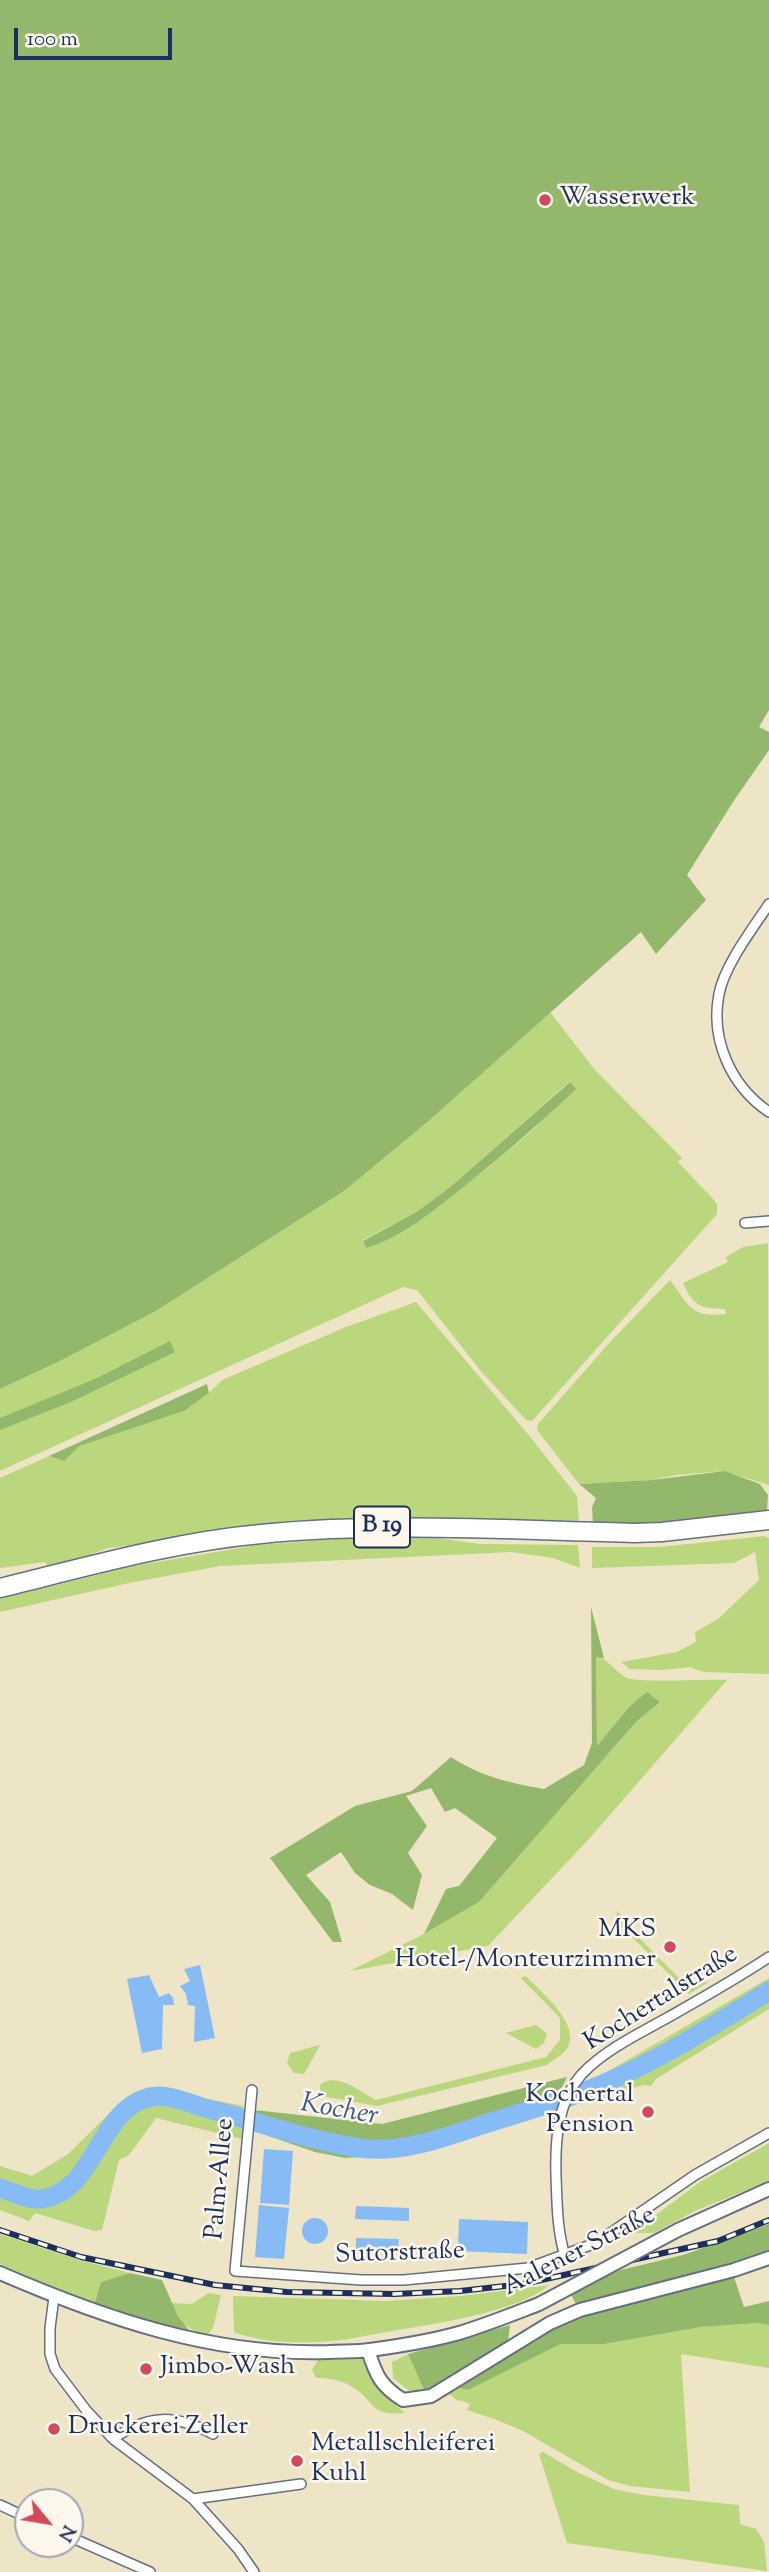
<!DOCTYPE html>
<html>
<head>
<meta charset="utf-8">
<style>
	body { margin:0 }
	#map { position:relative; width:769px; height:2572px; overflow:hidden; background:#eee5c6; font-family:"Sorts Mill Goudy",serif }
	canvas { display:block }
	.north { position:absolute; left:14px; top:2488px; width:70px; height:70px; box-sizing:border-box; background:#fbf7ec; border:2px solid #a1a7b3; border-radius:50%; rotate:120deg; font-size:19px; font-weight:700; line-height:28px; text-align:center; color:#1b2f5e }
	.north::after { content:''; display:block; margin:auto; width:24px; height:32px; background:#d1495b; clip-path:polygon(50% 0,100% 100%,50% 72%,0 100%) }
	.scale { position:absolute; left:14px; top:28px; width:158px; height:32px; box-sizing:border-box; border:4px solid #1b2f5e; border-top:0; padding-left:9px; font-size:21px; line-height:24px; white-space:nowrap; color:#1b2f5e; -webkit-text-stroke:5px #fbf7ec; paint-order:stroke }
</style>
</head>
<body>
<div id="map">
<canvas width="769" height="2572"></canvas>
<div class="north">N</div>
<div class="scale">100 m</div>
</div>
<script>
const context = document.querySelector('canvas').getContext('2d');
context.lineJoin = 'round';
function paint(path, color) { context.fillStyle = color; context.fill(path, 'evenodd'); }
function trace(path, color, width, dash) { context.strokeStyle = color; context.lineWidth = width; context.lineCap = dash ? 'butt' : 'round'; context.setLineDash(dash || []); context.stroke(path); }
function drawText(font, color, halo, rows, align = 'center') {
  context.font = font + ' "Sorts Mill Goudy",serif'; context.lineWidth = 5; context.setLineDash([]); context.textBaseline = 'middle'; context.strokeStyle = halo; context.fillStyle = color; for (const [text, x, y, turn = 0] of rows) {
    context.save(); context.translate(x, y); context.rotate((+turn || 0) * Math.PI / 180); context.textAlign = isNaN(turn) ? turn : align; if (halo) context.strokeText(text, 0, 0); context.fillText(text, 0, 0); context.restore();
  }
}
const green = new Path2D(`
	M 550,1012 L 595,1070 L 682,1158 L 678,1162 L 714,1200 L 717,1204 L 717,1214 L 532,1421 L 526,1420 L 480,1370 L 417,1290 L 403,1287 L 0,1471 L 0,1389 L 60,1361 L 156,1311 L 344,1191 L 424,1125 ZM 569,1082 L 575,1089 L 527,1135 L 485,1170 L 366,1248 L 363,1240 L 418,1211 L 449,1188 Z
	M 768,1243 L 769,1485 L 724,1471 L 677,1475 L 652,1480 L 579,1484 L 537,1430 L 538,1424 L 611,1341 L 670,1280 C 690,1306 690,1318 726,1314 L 725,1309 C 700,1308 694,1307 683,1283 L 728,1262 L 726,1257 L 743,1247 Z
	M 416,1302 L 527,1433 L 577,1496 L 579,1524 L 466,1519 L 258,1525 L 138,1545 L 107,1548 L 76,1561 L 48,1567 L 45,1562 L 0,1568 L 0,1478 L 49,1456 L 64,1461 L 80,1446 L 184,1411 L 209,1393 L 222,1380 L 346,1327 Z
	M 764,1536 L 769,1538 L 769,1674 L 703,1672 L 690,1667 L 664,1670 L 630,1669 L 621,1662 L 677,1652 L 696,1642 L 695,1632 L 718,1619 L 759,1580 L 755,1552 L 734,1563 L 592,1568 L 592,1547 L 659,1547 Z
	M 350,1538 L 437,1538 L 480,1544 L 578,1545 L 580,1568 L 553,1558 L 511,1552 L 220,1566 L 129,1583 L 0,1612 L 0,1599 L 134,1566 L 257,1545 Z
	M 596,1656 C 609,1659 615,1672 627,1678 C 641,1683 708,1679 727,1680 L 589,1839 L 488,1946 L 350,1971 L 424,1934 L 479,1902 L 636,1722 L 660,1702 L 629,1707 L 597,1747 Z
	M 617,1911 L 637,1936 L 686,1985 L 691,1989 L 707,1981 L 707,1983 L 689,1994 L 616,1921 Z
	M 526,1976 C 541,1992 580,2023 568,2047 C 564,2054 553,2060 547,2065 L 377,2106 L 321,2096 L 320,2085 C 336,2071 360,2092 376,2100 L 546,2057 L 560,2040 L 560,2018 L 521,1978 Z
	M 769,1978 L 769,2009 L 656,2079 L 651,2086 L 644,2085 L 579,2104 L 582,2097 L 600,2076 Z
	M 536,2025 L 547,2034 L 544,2043 L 536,2049 L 506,2033 Z
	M 320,2045 L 304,2074 L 294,2073 L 287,2063 L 290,2053 Z
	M 148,2087 L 243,2106 L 242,2139 L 156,2118 L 129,2155 L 119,2160 L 102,2230 L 94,2231 L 35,2213 L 29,2221 L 0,2210 L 0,2166 L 32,2176 L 68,2154 L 122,2101 Z
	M 769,2143 L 769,2181 L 695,2211 L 654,2233 L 632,2233 L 700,2182 Z
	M 0,2234 L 79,2260 L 130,2273 L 101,2282 L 94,2305 L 0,2264 Z
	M 550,2285 C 514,2313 438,2323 392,2331 C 368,2335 343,2341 318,2342 C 292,2343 259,2342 234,2332 L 233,2296 L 387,2301 L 461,2296 Z
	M 208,2293 L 221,2295 L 213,2328 L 207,2335 C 186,2329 181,2323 172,2303 L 192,2304 Z
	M 759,2323 L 769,2325 L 769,2368 L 681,2354 L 690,2492 L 630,2486 L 608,2480 L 523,2431 L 497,2420 L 467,2410 L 470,2404 L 459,2400 L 458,2401 L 449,2394 L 459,2388 L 468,2390 L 561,2344 L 604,2344 L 701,2327 Z
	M 408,2354 L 425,2392 L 408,2390 L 393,2378 L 392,2362 Z
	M 366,2359 L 382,2393 L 405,2413 C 368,2416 377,2403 354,2388 C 342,2380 330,2378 316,2378 L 312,2370 L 318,2360 Z
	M 543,2452 L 579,2473 L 614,2489 L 644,2495 L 739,2505 L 740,2524 L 756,2529 L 764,2542 L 767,2571 L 567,2543 L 539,2454 Z`);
const forest = new Path2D(`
	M 0,0 L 769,0 L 769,710 L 759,727 L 769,732 L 769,750 L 733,802 L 687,875 L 706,900 L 656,954 L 641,932 L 424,1125 L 344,1191 L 156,1311 L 60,1361 L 0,1389 Z
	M 570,1082 L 576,1089 C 538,1125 499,1159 457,1192 C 429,1214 400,1238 366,1248 L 363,1241 L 418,1211 L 449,1188 Z
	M 170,1341 L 175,1352 L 71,1402 L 0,1430 L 0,1418 L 95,1379 Z
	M 207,1384 L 209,1393 L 184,1411 L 80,1446 L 64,1461 L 49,1456 Z
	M 725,1471 L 760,1484 L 768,1495 L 767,1510 L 713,1520 L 593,1526 L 592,1507 L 596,1498 L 579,1484 L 652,1480 Z
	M 591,1607 L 604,1658 L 596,1657 L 597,1746 L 629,1707 L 647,1692 L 660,1702 L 636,1722 L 479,1902 L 424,1934 L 446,1889 L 459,1886 L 497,1838 L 455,1808 L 445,1812 L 431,1788 L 406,1796 L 427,1826 L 408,1853 L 422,1875 L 413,1910 L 392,1894 L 370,1885 L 355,1873 L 341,1852 L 306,1875 L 330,1902 L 342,1942 L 333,1942 L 270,1858 L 355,1806 L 412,1791 L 451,1757 C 480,1776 510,1783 544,1789 L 584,1765 L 592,1743 Z
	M 567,2077 L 551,2110 L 417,2153 L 345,2158 L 315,2152 L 257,2132 L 254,2110 L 382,2124 Z
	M 769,2224 L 769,2253 L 732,2266 L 577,2307 L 571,2294 L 608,2273 L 683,2255 Z
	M 130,2273 L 162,2280 L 178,2316 L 189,2330 L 138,2321 L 94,2305 L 101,2282 Z
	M 733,2274 L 744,2307 L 769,2301 L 769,2325 L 759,2323 L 701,2327 L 604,2344 L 561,2344 L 468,2390 L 459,2388 L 551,2330 L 582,2317 Z
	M 510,2325 L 508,2341 L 425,2392 L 408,2354 Z`);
const water = new Path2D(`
	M 200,1965 L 215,2038 L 194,2042 L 195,2006 L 188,2005 L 186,1994 L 180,1986 L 190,1981 L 184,1969 Z
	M 149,1975 L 159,1997 L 169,1993 L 173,1998 L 174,2005 L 163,2005 L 162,2049 L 142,2053 L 127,1979 Z
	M 264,2149 L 293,2151 L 289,2205 L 260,2203 Z
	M 259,2205 L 289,2208 L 284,2259 L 255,2257 Z
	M 356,2206 L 409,2208 L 409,2221 L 355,2219 Z
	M302 2231a13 13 0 1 1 26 0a13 13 0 1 1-26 0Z
	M 459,2219 L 528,2222 L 527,2254 L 458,2251 Z
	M 356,2238 L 399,2239 L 398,2251 L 356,2250 Z`);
const stream = new Path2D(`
	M 235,2110 L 237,2116`);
const river = new Path2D(`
	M 0,2188 C 13,2192 27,2200 41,2199 C 99,2192 98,2099 159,2096 C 173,2096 192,2104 205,2108 C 257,2121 306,2140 359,2148 C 401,2154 443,2138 482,2125 C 516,2114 550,2105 583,2092 C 649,2067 709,2028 769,1991`);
const street = new Path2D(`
	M 769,904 C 753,928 724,966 719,994 C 710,1040 731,1086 769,1112
	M 745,1223 L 769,1221
	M 252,2090 L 235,2271 L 361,2280 L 404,2280 L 528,2268 L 596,2243 L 695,2175 L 769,2133
	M 565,2256 C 557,2230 557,2203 556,2176 C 555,2141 557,2102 582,2074 C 605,2050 638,2034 667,2018 C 702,1998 736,1979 769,1957
	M 54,2297 L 50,2328 L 50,2354 L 55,2369 L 86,2410 L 113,2439 L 193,2499 L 238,2549 L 254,2572
	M 113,2439 C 148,2414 175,2414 213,2434
	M 193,2499 L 301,2484
	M 0,2505 L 28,2518
	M 70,2537 L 150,2572`);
const secondary = new Path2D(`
	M 678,2230 L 769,2189
	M 0,2273 C 104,2318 213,2356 328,2352 C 342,2351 356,2352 370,2350 C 399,2346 431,2341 459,2333 C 486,2325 513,2314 539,2304
	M 368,2350 C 376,2376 381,2386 403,2400 L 431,2396 L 550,2323 L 580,2310 L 734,2270 L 769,2258`);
const highway = new Path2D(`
	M 0,1588 C 86,1567 173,1542 261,1534 C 385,1522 510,1530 634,1533 L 662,1532 L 769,1520`);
const rail = new Path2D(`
	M 0,2230 L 81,2257 L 215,2285 L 287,2292 L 394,2294 L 460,2291 L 523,2284 L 718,2241 L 769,2220`);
const secondaryBridge = new Path2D(`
	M 539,2304 L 678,2230`);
const markers = [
	[545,200,7,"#d1495b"],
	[670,1947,7,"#d1495b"],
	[648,2112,7,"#d1495b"],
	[146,2369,7,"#d1495b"],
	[54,2429,7,"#d1495b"],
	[297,2461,7,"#d1495b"]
];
const shields = [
	[382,1527,56]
];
const shieldNames = [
	["B 19",382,1527]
];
const poiNames = [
	["Wasserwerk",559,200],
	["MKS",656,1932,"right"],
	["Hotel-/Monteurzimmer",656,1962,"right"],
	["Kochertal",634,2097,"right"],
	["Pension",634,2127,"right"],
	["Jimbo-Wash",160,2369],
	["Druckerei Zeller",68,2429],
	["Metallschleiferei",311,2446],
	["Kuhl",311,2476]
];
const streetNames = [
	["Kochertalstraße",662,2000,-32],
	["Palm-Allee",222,2179,-85],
	["Aalener Straße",580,2253,-27],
	["Sutorstraße",400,2255,-2]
];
const waterNames = [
	["Kocher",339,2112,10]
];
paint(green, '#bad77d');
paint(forest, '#93b86c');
paint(water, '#86bbf5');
trace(stream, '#86bbf5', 3.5);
trace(river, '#86bbf5', 19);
trace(street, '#656f82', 12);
trace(secondary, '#656f82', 16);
trace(highway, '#656f82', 21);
trace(street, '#fff', 9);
trace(secondary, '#fff', 12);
trace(highway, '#fff', 18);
trace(rail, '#1b2f5e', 6);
trace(rail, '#fbf7ec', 3.5, [10]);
trace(secondaryBridge, '#656f82', 16, []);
trace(secondaryBridge, '#fff', 12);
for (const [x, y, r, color] of markers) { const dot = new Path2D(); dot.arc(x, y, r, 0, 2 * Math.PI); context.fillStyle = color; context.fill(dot); trace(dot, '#fbf7ec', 2.5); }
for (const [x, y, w] of shields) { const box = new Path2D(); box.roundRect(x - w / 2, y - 20.5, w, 41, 5); context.fillStyle = '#fbf7ec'; context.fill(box); trace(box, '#1b2f5e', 2); }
drawText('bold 24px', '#1b2f5e', null, shieldNames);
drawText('26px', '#1b2f5e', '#fbf7ec', poiNames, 'left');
drawText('26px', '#1b2f5e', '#fbf7ec', streetNames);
drawText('italic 28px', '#3b598b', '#fbf7ec', waterNames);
</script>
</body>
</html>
